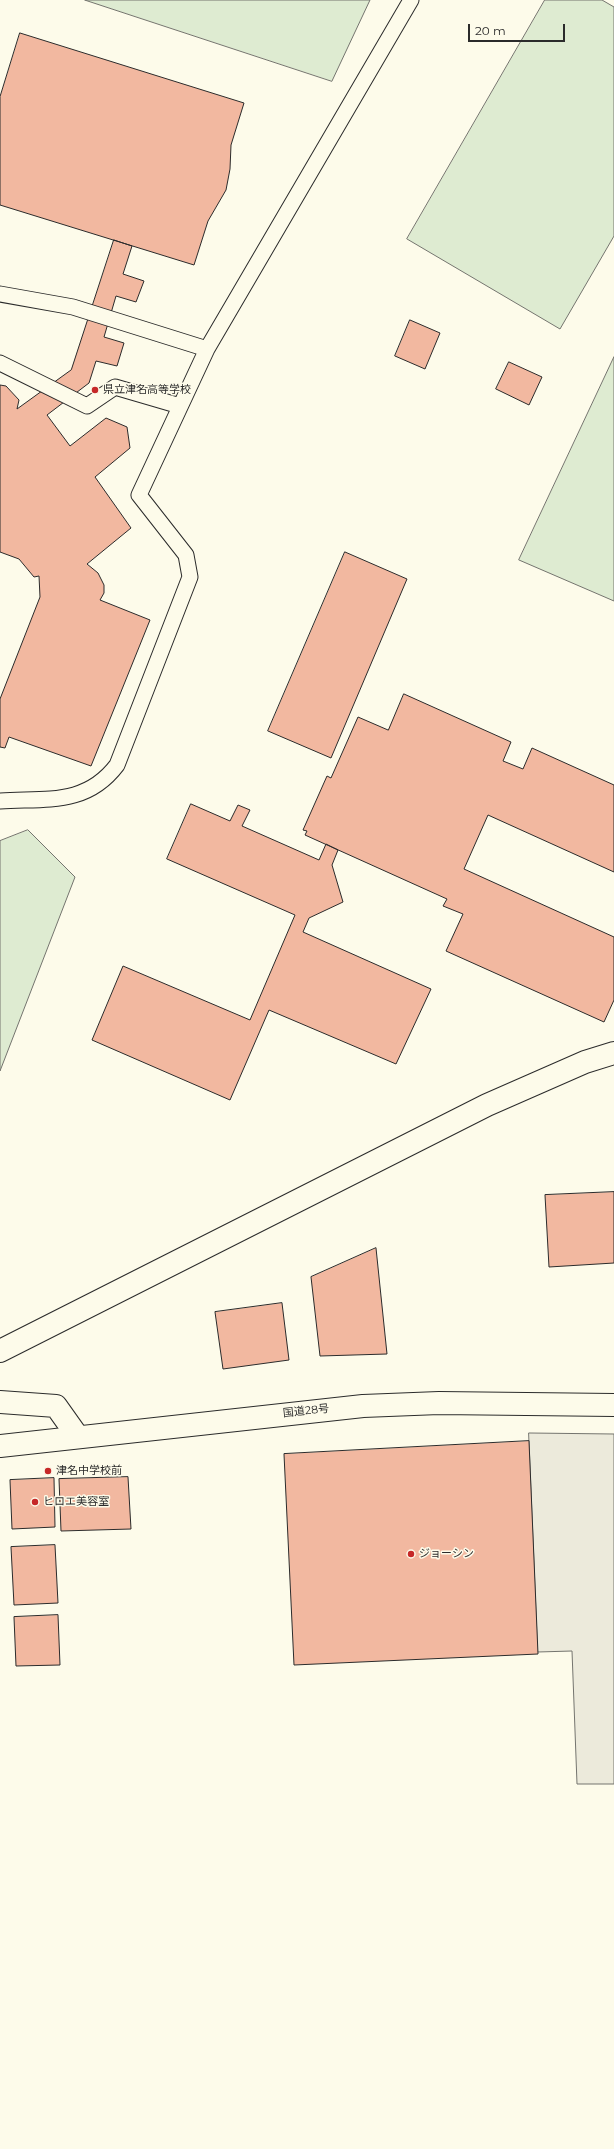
<!DOCTYPE html>
<html>
<head>
<meta charset="utf-8">
<style>
	body { margin:0 }
	#map { position:relative; width:614px; height:2149px; overflow:hidden; background:#fdfbea; font-family:Montserrat,sans-serif }
	canvas { display:block }
	.scale { position:absolute; left:468px; top:24px; width:97px; height:18px; box-sizing:border-box; border:2px solid #2b2b2b; border-top:0; padding-left:5px; font-size:12px; line-height:14px; white-space:nowrap; color:#2b2b2b; -webkit-text-stroke:3px #fdfbea; paint-order:stroke }
</style>
</head>
<body>
<div id="map">
<canvas width="614" height="2149"></canvas>
<div class="scale">20 m</div>
</div>
<script>
const context = document.querySelector('canvas').getContext('2d');
context.lineJoin = 'round';
function paint(path, color) { context.fillStyle = color; context.fill(path, 'evenodd'); }
function trace(path, color, width, dash) { context.strokeStyle = color; context.lineWidth = width; context.lineCap = dash ? 'butt' : 'round'; context.setLineDash(dash || []); context.stroke(path); }
function drawText(font, color, halo, rows, align = 'center') {
  context.font = font + ' Montserrat,"Noto Sans JP",sans-serif'; context.lineWidth = 3; context.setLineDash([]); context.textBaseline = 'middle'; context.strokeStyle = halo; context.fillStyle = color; for (const [text, x, y, turn = 0] of rows) {
    context.save(); context.translate(x, y); context.rotate((+turn || 0) * Math.PI / 180); context.textAlign = isNaN(turn) ? turn : align; if (halo) context.strokeText(text, 0, 0); context.fillText(text, 0, 0); context.restore();
  }
}
const green = new Path2D(`
	M 85,0 L 370,0 L 332,81 Z
	M 545,0 L 602,0 L 614,7 L 614,236 L 560,329 L 407,239 Z
	M 614,357 L 614,601 L 519,560 Z
	M 28,830 L 75,877 L 0,1071 L 0,841 Z`);
const parking = new Path2D(`
	M 529,1433 L 614,1434 L 614,1784 L 577,1784 L 572,1651 L 538,1652 Z`);
const building = new Path2D(`
	M 20,33 L 244,103 L 231,145 L 230,169 L 226,190 L 208,221 L 194,265 L 0,205 L 0,97 Z
	M 114,240 L 132,246 L 123,274 L 144,281 L 136,302 L 116,296 L 104,337 L 124,343 L 117,366 L 96,361 L 89,383 L 47,415 L 70,446 L 106,418 L 127,427 L 130,448 L 95,477 L 131,528 L 87,564 L 98,573 L 104,585 L 104,593 L 100,600 L 150,620 L 91,766 L 9,737 L 5,748 L 0,747 L 0,699 L 40,597 L 39,576 L 34,577 L 19,559 L 0,552 L 0,385 L 6,386 L 19,400 L 17,409 L 71,370 Z
	M 410,320 L 440,333 L 425,369 L 395,356 Z
	M 509,362 L 542,377 L 529,405 L 496,389 Z
	M 345,552 L 407,579 L 331,758 L 268,731 Z
	M 404,694 L 511,742 L 503,761 L 523,769 L 532,748 L 614,785 L 614,872 L 488,815 L 464,869 L 614,937 L 614,1000 L 604,1022 L 446,951 L 463,914 L 443,906 L 447,899 L 305,835 L 307,831 L 303,830 L 327,776 L 331,778 L 358,717 L 388,730 Z
	M 191,804 L 230,821 L 238,805 L 250,810 L 242,826 L 319,860 L 326,844 L 338,850 L 332,865 L 343,902 L 309,918 L 303,932 L 431,989 L 396,1064 L 269,1010 L 230,1100 L 92,1040 L 123,966 L 250,1020 L 295,915 L 167,859 Z
	M 614,1192 L 614,1263 L 549,1267 L 545,1195 Z
	M 376,1248 L 387,1354 L 320,1356 L 311,1277 Z
	M 282,1303 L 289,1360 L 223,1369 L 215,1312 Z
	M 529,1441 L 538,1654 L 294,1665 L 284,1454 Z
	M 128,1477 L 131,1529 L 61,1531 L 59,1479 Z
	M 54,1478 L 55,1527 L 12,1529 L 10,1480 Z
	M 55,1545 L 58,1603 L 14,1605 L 11,1547 Z
	M 58,1615 L 60,1665 L 16,1666 L 14,1617 Z`);
const service = new Path2D(`
	M 0,294 L 73,307 L 207,349
	M 0,363 L 87,406 L 115,387 L 180,406
	M 0,801 C 46,798 86,806 117,765 L 190,577 L 186,555 L 139,495 L 207,349 L 411,0`);
const minor = new Path2D(`
	M 0,1351 L 487,1105 L 585,1062 L 614,1053
	M 0,1402 L 56,1406 L 78,1437`);
const trunk = new Path2D(`
	M 0,1446 L 363,1406 L 439,1403 L 614,1405`);
const markers = [
	[95,390,4,"#c62828"],
	[48,1471,4,"#c62828"],
	[35,1502,4,"#c62828"],
	[411,1554,4,"#c62828"]
];
const poiNames = [
	["県立津名高等学校",103,390],
	["津名中学校前",56,1471],
	["ヒロエ美容室",43,1502],
	["ジョーシン",419,1554]
];
const streetNames = [
	["国道28号",306,1411,-6]
];
paint(green, '#deebd1');
trace(green, '#74746e', 1);
paint(parking, '#eceadb');
trace(parking, '#74746e', 1);
paint(building, '#f2b8a0');
trace(building, '#2b2b2b', 1);
trace(service, '#2b2b2b', 17);
trace(minor, '#2b2b2b', 24);
trace(trunk, '#2b2b2b', 24);
trace(service, '#fdfbea', 15);
trace(minor, '#fdfbea', 22);
trace(trunk, '#fdfbea', 22);
for (const [x, y, r, color] of markers) { const dot = new Path2D(); dot.arc(x, y, r, 0, 2 * Math.PI); context.fillStyle = color; context.fill(dot); trace(dot, '#fdfbea', 1.5); }
drawText('11px', '#2b2b2b', '#fdfbea', poiNames, 'left');
drawText('11px', '#2b2b2b', '#fdfbea', streetNames);
</script>
</body>
</html>
